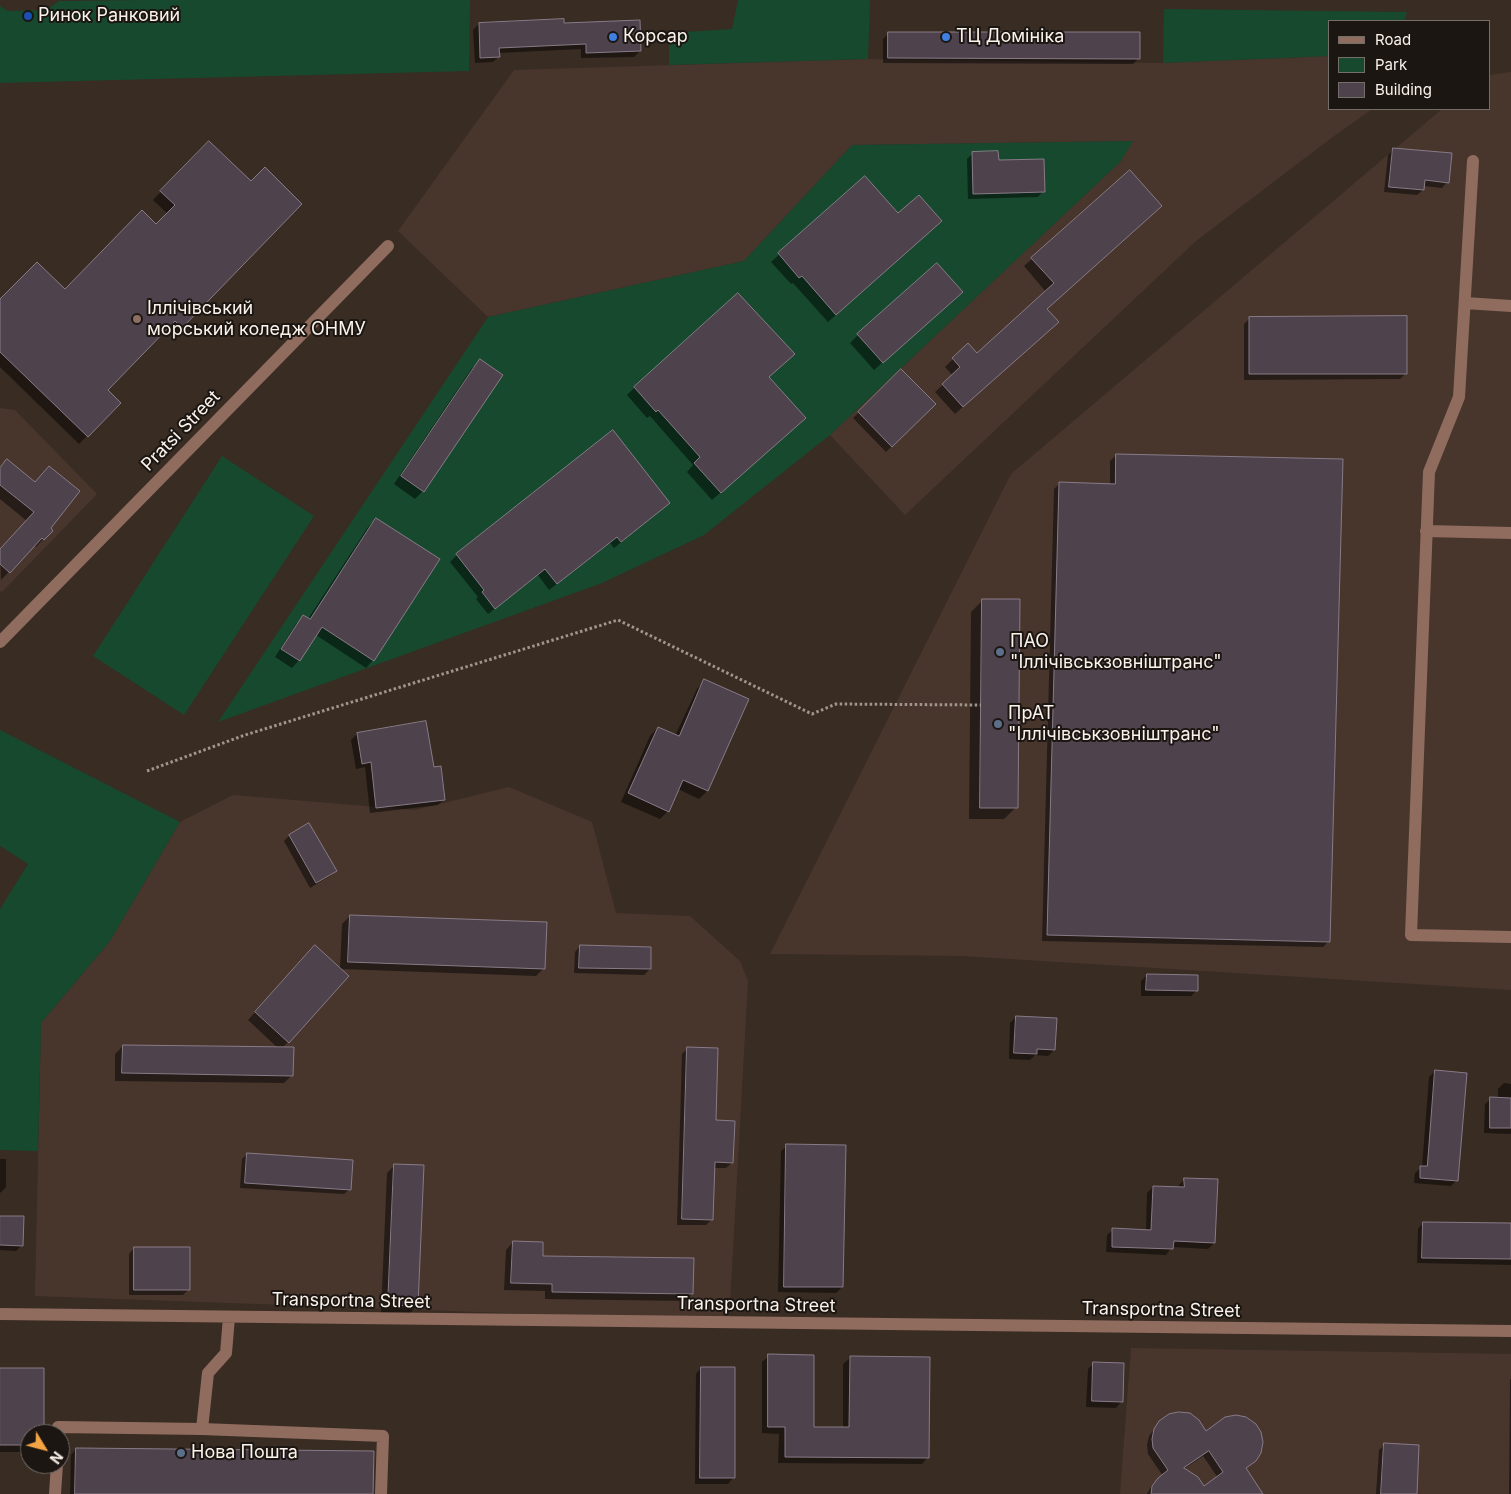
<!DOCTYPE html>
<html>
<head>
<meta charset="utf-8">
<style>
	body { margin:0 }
	#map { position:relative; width:1511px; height:1494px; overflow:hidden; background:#392c23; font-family:Inter,sans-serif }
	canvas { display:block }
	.legend { position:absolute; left:1328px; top:20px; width:162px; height:90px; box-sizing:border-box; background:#1b1612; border:1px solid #746e69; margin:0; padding:6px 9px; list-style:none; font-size:15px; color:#faf2eb }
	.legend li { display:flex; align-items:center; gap:10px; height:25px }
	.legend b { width:25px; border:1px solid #746e69 }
	.north { position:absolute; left:20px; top:1424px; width:50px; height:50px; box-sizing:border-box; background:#1b1612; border:1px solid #746e69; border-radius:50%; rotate:127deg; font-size:14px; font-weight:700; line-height:20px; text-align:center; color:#faf2eb }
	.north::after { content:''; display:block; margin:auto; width:18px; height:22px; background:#f4a444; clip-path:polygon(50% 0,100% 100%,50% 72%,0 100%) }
</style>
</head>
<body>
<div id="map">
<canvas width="1511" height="1494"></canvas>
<ul class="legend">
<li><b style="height:6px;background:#906c5f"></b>Road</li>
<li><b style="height:14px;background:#16492e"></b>Park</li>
<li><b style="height:14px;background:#4e424d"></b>Building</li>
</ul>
<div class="north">N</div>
</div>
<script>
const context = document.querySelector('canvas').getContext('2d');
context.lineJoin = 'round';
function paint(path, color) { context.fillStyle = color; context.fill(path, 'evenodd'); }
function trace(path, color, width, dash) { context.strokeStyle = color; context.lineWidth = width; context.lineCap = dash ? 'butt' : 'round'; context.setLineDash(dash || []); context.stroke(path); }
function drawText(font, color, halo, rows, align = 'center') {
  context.font = font + ' Inter,sans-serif'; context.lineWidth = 4; context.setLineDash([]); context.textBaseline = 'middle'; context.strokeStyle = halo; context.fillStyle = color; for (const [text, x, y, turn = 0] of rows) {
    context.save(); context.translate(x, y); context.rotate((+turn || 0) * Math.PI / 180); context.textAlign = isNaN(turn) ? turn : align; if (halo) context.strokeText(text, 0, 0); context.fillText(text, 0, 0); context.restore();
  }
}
const industrial = new Path2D(`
	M 1330,56 L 1330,109 L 1372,109 L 1330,139 L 1196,241 L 905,515 L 830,435 L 1121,161 L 1132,141 L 852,145 L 744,261 L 488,317 L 398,231 L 514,70 L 868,59 L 1163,63 Z
	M 1511,72 L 1511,990 L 962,956 L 770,954 L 1011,474 L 1442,109 L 1490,109 L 1490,75 Z
	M 0,408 L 15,410 L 97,494 L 2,592 L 0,591 Z
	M 509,787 L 592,822 L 616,913 L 690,916 L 740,961 L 748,981 L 729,1321 L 35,1296 L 41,1023 L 110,941 L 180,822 L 233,795 L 415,810 Z
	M 1131,1348 L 1511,1354 L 1511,1494 L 1120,1494 Z`);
const green = new Path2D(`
	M 143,0 L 470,0 L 469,71 L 0,83 L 0,6 L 8,11 L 46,10 L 59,1 Z
	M 738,0 L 870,0 L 868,59 L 669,65 L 669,33 L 732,29 Z
	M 1164,9 L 1407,12 L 1404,21 L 1330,21 L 1330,56 L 1163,63 Z
	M 1133,141 L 1121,161 L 830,435 L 704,535 L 602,583 L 218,722 L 488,317 L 744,261 L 852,145 Z
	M 222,456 L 314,516 L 184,715 L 93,656 Z
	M 0,730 L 180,822 L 110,941 L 41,1023 L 38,1151 L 0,1150 L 0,909 L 28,864 L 0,846 Z`);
const shadow = new Path2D(`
	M 479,24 L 562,24 L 640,51 L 634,57 L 581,58 L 581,49 L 498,53 L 498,57 L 493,62 L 475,63 L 473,30 Z
	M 889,33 L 1139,58 L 1133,64 L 883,63 L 883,39 Z
	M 209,142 L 251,183 L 301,204 L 173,335 L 166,328 L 106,390 L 119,403 L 79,444 L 0,367 L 0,301 L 65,290 L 156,225 L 168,214 L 153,200 Z
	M 1394,149 L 1447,182 L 1442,188 L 1423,186 L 1423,190 L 1417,195 L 1384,192 L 1388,155 Z
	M 973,153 L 997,161 L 1043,191 L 1038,197 L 968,199 L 967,159 Z
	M 1130,172 L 1046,309 L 1049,329 L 955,414 L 935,392 L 953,376 L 945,367 L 953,359 L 977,355 L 1046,292 L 1024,266 Z
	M 865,177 L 898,214 L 932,229 L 828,322 L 793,283 L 791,284 L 771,262 Z
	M 953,299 L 874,370 L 850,343 L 858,335 Z
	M 1250,318 L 1406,373 L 1400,379 L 1244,380 L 1244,324 Z
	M 480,361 L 423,491 L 415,499 L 394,484 L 472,368 Z
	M 901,371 L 934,404 L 886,452 L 853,418 Z
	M 768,377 L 796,425 L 712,500 L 687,472 L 693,465 L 650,416 L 647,418 L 627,395 L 635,387 Z
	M 1116,455 L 1329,941 L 1323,947 L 1042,941 L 1054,489 L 1059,484 L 1110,485 L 1110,461 Z
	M 0,468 L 51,531 L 36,547 L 34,545 L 1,580 L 0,550 L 27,521 L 0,499 Z
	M 662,509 L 614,548 L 610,543 L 549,590 L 538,575 L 488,614 L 476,599 L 478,597 L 450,562 L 457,555 Z
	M 376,519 L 373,660 L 366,668 L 316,635 L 299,660 L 292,668 L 275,657 L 296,624 L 304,617 L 308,619 L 368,527 Z
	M 983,600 L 1016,807 L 1004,819 L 969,819 L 971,612 Z
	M 705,681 L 707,791 L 699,799 L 678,789 L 668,811 L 660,819 L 621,802 L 650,736 L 658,728 L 675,736 L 697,689 Z
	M 425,722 L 433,768 L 444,799 L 438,805 L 370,813 L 365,767 L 356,769 L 351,740 L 357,734 Z
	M 289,836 L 336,871 L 330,876 L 310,888 L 284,841 Z
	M 350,916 L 544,968 L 536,976 L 340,969 L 342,924 Z
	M 580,946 L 650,969 L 644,975 L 574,973 L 575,952 Z
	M 308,955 L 288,1042 L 281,1049 L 292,1075 L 284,1083 L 115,1081 L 115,1054 L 123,1046 L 279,1049 L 248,1020 Z
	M 1147,975 L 1197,990 L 1191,996 L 1141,996 L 1141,981 Z
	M 1016,1017 L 1054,1050 L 1048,1056 L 1035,1055 L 1030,1060 L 1009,1059 L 1010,1023 Z
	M 688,1048 L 715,1121 L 732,1163 L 726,1168 L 713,1168 L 712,1219 L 706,1225 L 677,1225 L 682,1054 Z
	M 1435,1071 L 1457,1180 L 1451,1186 L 1414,1183 L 1415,1173 L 1422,1167 L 1429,1077 Z
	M 1504,1083 L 1511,1084 L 1511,1134 L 1484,1133 L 1485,1104 L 1491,1099 L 1498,1099 L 1498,1089 Z
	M 787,1146 L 842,1287 L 836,1293 L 778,1292 L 781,1151 Z
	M 247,1154 L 350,1189 L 344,1194 L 240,1188 L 242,1159 Z
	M 0,1159 L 6,1159 L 6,1187 L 0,1193 Z
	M 395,1165 L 417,1306 L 409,1314 L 381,1313 L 387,1173 Z
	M 1185,1179 L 1214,1243 L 1208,1249 L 1172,1247 L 1166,1255 L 1106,1252 L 1107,1235 L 1113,1230 L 1146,1231 L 1147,1193 L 1153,1187 L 1179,1188 L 1179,1185 Z
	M 0,1217 L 22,1245 L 16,1251 L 0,1250 Z
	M 1423,1223 L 1511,1225 L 1511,1265 L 1417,1263 L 1418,1229 Z
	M 513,1242 L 541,1257 L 692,1294 L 685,1301 L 545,1299 L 545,1291 L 504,1290 L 506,1250 Z
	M 134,1248 L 189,1289 L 183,1295 L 129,1295 L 129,1254 Z
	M 769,1356 L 812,1428 L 843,1429 L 843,1364 L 850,1358 L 928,1457 L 922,1464 L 778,1463 L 779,1434 L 762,1433 L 762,1362 Z
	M 1094,1363 L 1121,1402 L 1116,1408 L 1086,1407 L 1088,1369 Z
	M 701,1368 L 733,1478 L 728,1484 L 695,1484 L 696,1374 Z
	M 0,1369 L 43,1434 L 30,1434 L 30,1452 L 0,1452 Z
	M 1511,1379 L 1511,1494 L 1509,1494 L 1510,1380 Z
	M 1160,1422 L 1206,1432 L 1255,1460 L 1245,1469 L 1259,1494 L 1147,1494 L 1152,1485 L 1163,1476 L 1148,1454 L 1147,1445 L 1149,1436 ZM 1203,1456 L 1218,1478 L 1204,1488 L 1184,1469 Z
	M 1385,1444 L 1416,1494 L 1376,1494 L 1379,1450 Z
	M 76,1449 L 372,1494 L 70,1494 L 71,1455 Z`);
const building = new Path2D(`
	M 564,19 L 564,23 L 640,20 L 641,51 L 586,53 L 586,44 L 499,48 L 500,57 L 480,58 L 479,23 Z
	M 888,32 L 1140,32 L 1140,59 L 888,58 Z
	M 209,141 L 251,181 L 265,167 L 302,204 L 182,328 L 175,321 L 108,390 L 121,403 L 88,437 L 0,352 L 0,299 L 37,262 L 65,289 L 142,210 L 156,224 L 175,205 L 160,191 Z
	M 1393,148 L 1452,153 L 1449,183 L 1425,180 L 1424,190 L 1389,187 Z
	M 998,151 L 999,160 L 1044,159 L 1045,192 L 973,194 L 972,152 Z
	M 1130,170 L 1162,206 L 1047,309 L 1059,322 L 963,407 L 942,384 L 960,367 L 952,358 L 968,343 L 977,353 L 1054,283 L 1031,258 Z
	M 865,176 L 898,213 L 919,195 L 942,221 L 836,315 L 802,276 L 799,278 L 778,253 Z
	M 937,263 L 963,292 L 883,363 L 857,334 Z
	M 738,293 L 795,354 L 769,377 L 806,418 L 721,493 L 694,463 L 700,457 L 658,410 L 656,412 L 634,387 Z
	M 1407,316 L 1407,374 L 1249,374 L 1249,317 Z
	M 480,359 L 503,375 L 424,492 L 401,476 Z
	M 901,369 L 936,404 L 892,447 L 858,412 Z
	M 613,430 L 670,503 L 621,542 L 617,537 L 557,584 L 545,569 L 495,609 L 482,592 L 484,590 L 456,554 Z
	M 1116,454 L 1343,459 L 1330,942 L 1047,935 L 1059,482 L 1115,484 Z
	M 7,459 L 35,482 L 49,466 L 80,491 L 51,528 L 53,531 L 44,540 L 42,538 L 10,573 L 0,564 L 0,549 L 34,512 L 0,485 L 0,468 Z
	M 376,518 L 440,559 L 374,661 L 322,627 L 300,661 L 281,649 L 303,615 L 310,619 Z
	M 982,599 L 1020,599 L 1018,808 L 980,808 Z
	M 704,679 L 749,699 L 708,791 L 683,780 L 669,812 L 628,793 L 658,727 L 679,736 Z
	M 426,721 L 434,767 L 441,766 L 445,800 L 376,808 L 371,762 L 362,764 L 357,733 Z
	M 309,823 L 337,871 L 316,883 L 289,835 Z
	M 350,915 L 547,922 L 545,969 L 348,962 Z
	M 315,945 L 349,976 L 289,1043 L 255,1012 Z
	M 580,945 L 651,947 L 651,969 L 579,968 Z
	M 1147,974 L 1198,975 L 1198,991 L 1146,990 Z
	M 1016,1016 L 1057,1018 L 1055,1050 L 1037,1049 L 1037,1054 L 1014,1053 Z
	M 123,1045 L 294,1047 L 293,1076 L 122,1073 Z
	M 687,1047 L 718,1048 L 716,1120 L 735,1121 L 733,1163 L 715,1162 L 713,1220 L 682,1219 Z
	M 1435,1070 L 1467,1073 L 1458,1181 L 1420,1178 L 1420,1166 L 1427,1166 Z
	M 1490,1097 L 1511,1098 L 1511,1128 L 1490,1128 Z
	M 786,1144 L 846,1145 L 843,1287 L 784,1287 Z
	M 247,1153 L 353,1160 L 351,1190 L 245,1183 Z
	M 394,1164 L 424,1165 L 418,1306 L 388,1305 Z
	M 1184,1178 L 1218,1179 L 1215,1243 L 1174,1241 L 1173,1249 L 1112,1247 L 1112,1228 L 1151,1230 L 1153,1186 L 1184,1187 Z
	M 0,1216 L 24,1216 L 23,1246 L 0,1245 Z
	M 1423,1222 L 1511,1223 L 1511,1259 L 1422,1258 Z
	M 513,1241 L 543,1242 L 543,1256 L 694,1258 L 693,1294 L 552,1292 L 552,1284 L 511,1283 Z
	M 134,1247 L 190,1247 L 190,1290 L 134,1290 Z
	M 768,1354 L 814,1355 L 814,1427 L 849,1427 L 850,1356 L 930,1357 L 929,1458 L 785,1457 L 785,1427 L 768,1427 Z
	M 1093,1362 L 1124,1363 L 1123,1402 L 1092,1401 Z
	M 701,1367 L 735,1367 L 735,1478 L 700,1478 Z
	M 0,1368 L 44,1368 L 44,1434 L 30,1434 L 30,1445 L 0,1445 Z
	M 1179,1412 L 1190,1413 L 1199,1420 L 1206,1431 L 1225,1417 L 1236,1415 L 1246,1417 L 1256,1424 L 1261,1432 L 1263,1442 L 1261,1453 L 1256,1461 L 1246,1468 L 1263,1494 L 1151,1494 L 1152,1486 L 1158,1478 L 1168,1470 L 1153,1448 L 1152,1439 L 1154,1429 L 1159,1421 L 1169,1414 ZM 1209,1451 L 1223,1472 L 1204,1486 L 1198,1477 L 1184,1468 Z
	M 1384,1443 L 1419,1445 L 1417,1494 L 1381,1494 Z
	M 76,1448 L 374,1451 L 373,1494 L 75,1494 Z`);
const path = new Path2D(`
	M 147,771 L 245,735 L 618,620 L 812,714 L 836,704 L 981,705`);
const minor = new Path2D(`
	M 1473,161 L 1459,397 L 1429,472 L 1411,935 L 1511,937
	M 1465,303 L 1511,306
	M 1426,531 L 1511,533
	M 0,642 L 388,246
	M 0,1314 L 1511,1331
	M 202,1429 L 208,1373 L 226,1353 L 229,1317
	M 58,1434 L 58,1427 L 202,1429 L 383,1436 L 381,1494
	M 55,1494 L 57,1464`);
const markers = [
	[28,16,5,"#1a4fb4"],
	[613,37,5,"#3f7fe0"],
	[946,37,5,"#3f7fe0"],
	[137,319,5,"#8d6e63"],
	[1000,652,5,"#5c6f8a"],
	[998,724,5,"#5c6f8a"],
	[181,1453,5,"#5c6f8a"]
];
const poiNames = [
	["Ринок Ранковий",38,16],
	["Корсар",623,37],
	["ТЦ Домініка",956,37],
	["Іллічівський",147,309],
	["морський коледж ОНМУ",147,330],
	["ПАО",1010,642],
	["\"Іллічівськзовніштранс\"",1010,663],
	["ПрАТ",1008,714],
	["\"Іллічівськзовніштранс\"",1008,735],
	["Нова Пошта",191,1453]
];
const streetNames = [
	["Pratsi Street",181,431,-46],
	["Transportna Street",351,1301,1],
	["Transportna Street",756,1305,1],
	["Transportna Street",1161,1310,1]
];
paint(industrial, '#48362d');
paint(green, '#16492e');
paint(shadow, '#0007');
paint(building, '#4e424d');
trace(building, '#887b87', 1);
trace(path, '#a0968e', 3, [2.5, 2.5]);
trace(minor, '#906c5f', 12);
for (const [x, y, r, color] of markers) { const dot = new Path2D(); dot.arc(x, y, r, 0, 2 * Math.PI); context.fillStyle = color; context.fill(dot); trace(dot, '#1b1612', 2); }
drawText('18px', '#faf2eb', '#1b1612', poiNames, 'left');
drawText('18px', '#faf2eb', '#1b1612', streetNames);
</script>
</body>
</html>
